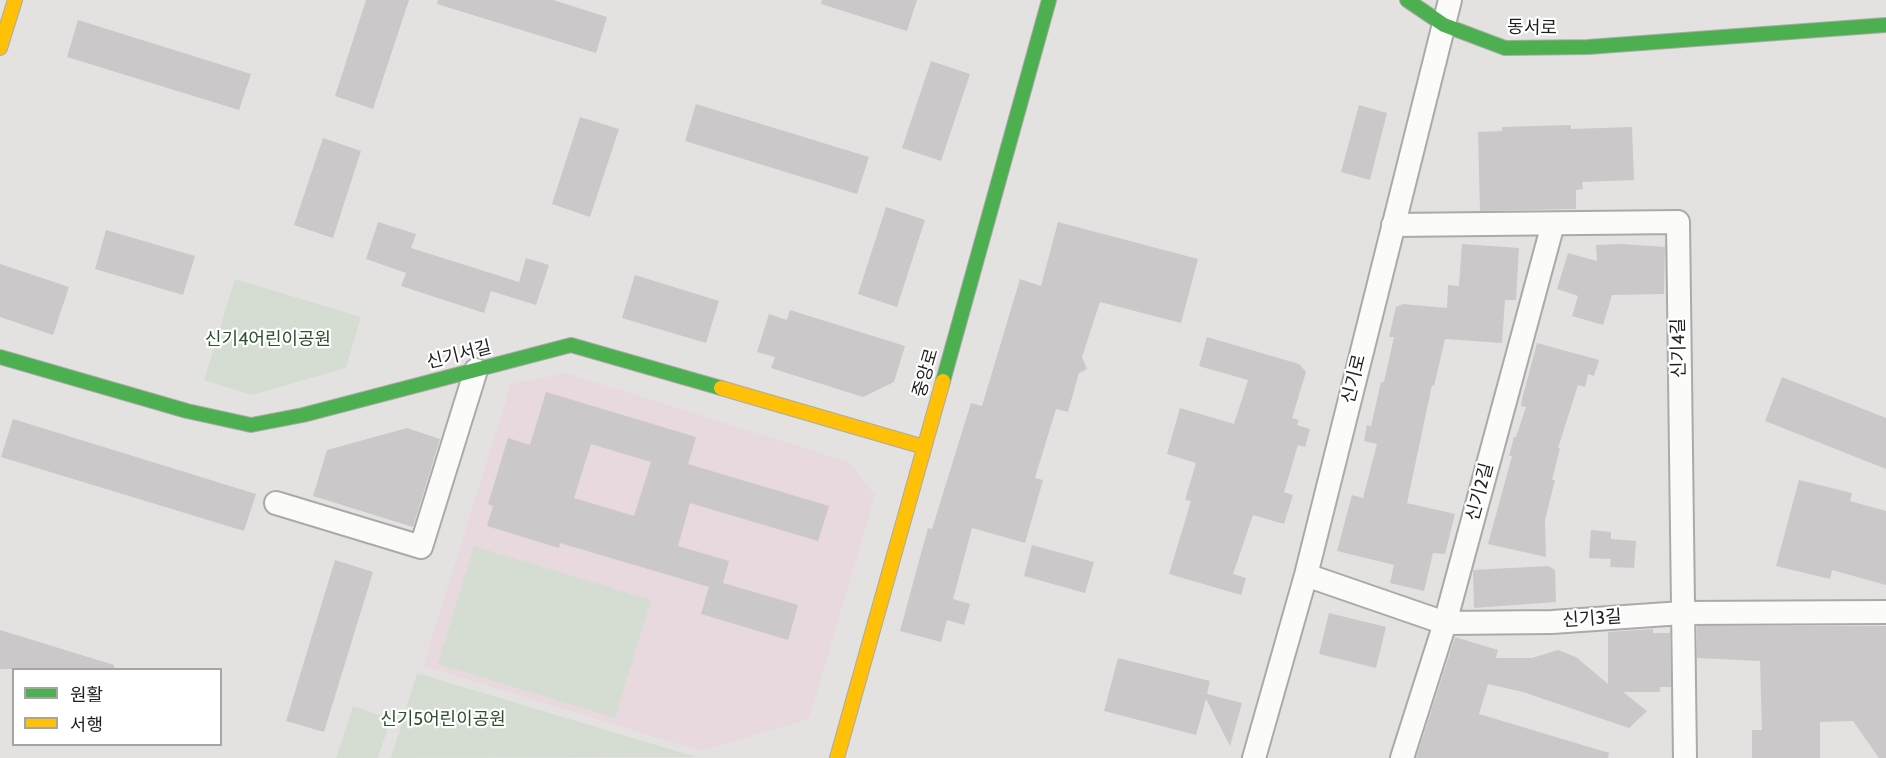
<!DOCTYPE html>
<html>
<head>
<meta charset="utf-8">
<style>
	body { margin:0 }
	#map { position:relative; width:1886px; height:758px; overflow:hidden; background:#e4e2e1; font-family:Cabin,"Noto Sans KR",sans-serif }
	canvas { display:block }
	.legend { position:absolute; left:12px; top:668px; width:210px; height:78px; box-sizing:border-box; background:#fff; border:2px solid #a6a5a5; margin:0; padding:8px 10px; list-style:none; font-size:18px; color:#201f1e }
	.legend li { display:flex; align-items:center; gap:12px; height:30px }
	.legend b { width:30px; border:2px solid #a6a5a5 }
</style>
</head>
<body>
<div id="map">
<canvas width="1886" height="758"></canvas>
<ul class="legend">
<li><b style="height:8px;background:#4caf50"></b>원활</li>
<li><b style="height:8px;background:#ffc107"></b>서행</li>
</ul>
</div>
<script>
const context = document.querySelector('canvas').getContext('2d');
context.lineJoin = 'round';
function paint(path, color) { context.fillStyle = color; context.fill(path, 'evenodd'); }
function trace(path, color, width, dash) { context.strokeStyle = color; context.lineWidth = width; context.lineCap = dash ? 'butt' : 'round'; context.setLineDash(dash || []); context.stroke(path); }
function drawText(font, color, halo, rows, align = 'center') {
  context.font = font + ' Cabin,"Noto Sans KR",sans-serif'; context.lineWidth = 4.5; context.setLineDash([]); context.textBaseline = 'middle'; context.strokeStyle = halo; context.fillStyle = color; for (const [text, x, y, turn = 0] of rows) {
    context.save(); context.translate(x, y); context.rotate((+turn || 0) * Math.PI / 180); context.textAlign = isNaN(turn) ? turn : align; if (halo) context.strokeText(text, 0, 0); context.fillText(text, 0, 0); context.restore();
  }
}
const education = new Path2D(`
	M 566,373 L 849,462 L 875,495 L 809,719 L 701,751 L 423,666 L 511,384 Z`);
const green = new Path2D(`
	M 235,279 L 361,317 L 346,368 L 252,395 L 204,380 Z
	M 474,546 L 651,600 L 615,718 L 438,664 Z
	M 417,673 L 696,757 L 391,758 Z
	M 353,706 L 391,719 L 378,758 L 336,758 Z`);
const building = new Path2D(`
	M 366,0 L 409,0 L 373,109 L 335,96 Z
	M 438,0 L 553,0 L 607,17 L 596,53 L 437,4 Z
	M 822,0 L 917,0 L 907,31 L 821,4 Z
	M 78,20 L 251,74 L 239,110 L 67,57 Z
	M 931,61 L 970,74 L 941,161 L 902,148 Z
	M 696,104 L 869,157 L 857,194 L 685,141 Z
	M 1359,105 L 1387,113 L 1370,180 L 1341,172 Z
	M 580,117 L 619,129 L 590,217 L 552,204 Z
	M 1571,125 L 1571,129 L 1632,127 L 1634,180 L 1582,182 L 1583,189 L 1576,190 L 1576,209 L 1480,211 L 1478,132 L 1502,131 L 1502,127 Z
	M 323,138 L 361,151 L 333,238 L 294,225 Z
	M 886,207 L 925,220 L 897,307 L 858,294 Z
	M 378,222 L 416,234 L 411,248 L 519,282 L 526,258 L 549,265 L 536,305 L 491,291 L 484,313 L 401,286 L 406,273 L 366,259 Z
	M 1058,222 L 1198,259 L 1181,323 L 1100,302 L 1082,357 L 1087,369 L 1079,373 L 1068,412 L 1056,409 L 1035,478 L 1043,480 L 1025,543 L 972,528 L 953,599 L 970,604 L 964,625 L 947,620 L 941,642 L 900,631 L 928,528 L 932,529 L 971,403 L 982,406 L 1020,279 L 1041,286 Z
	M 106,230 L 195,256 L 183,295 L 95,269 Z
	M 1462,244 L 1519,248 L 1516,300 L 1505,300 L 1502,343 L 1445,339 L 1434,386 L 1432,385 L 1407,503 L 1455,514 L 1445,554 L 1433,553 L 1424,591 L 1390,583 L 1394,565 L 1337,551 L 1352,495 L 1363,498 L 1377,444 L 1364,441 L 1367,425 L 1371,426 L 1381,382 L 1384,382 L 1394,337 L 1389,337 L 1396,307 L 1403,304 L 1447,308 L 1448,285 L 1459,286 Z
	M 1622,244 L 1665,247 L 1664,294 L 1612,295 L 1603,325 L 1572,316 L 1578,296 L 1557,289 L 1568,253 L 1597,261 L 1596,245 Z
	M 0,264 L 69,287 L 53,335 L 0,317 Z
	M 635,275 L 719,301 L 706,343 L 622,318 Z
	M 790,310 L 905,346 L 894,382 L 863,397 L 771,368 L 775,357 L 757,352 L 769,314 L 787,320 Z
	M 1207,337 L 1299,364 L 1306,372 L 1292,418 L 1299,420 L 1297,425 L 1310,429 L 1305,447 L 1298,445 L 1284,492 L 1293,495 L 1284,524 L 1253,515 L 1233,574 L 1246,578 L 1241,595 L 1169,574 L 1191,501 L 1185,500 L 1196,463 L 1167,454 L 1180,408 L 1234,424 L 1248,380 L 1199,366 Z
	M 1537,343 L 1599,360 L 1594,376 L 1588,374 L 1585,387 L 1578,385 L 1558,448 L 1560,448 L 1552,480 L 1555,480 L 1545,520 L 1546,557 L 1488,544 L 1512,456 L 1509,456 L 1514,437 L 1516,437 L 1526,407 L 1521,406 L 1522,399 Z
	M 1782,377 L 1886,418 L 1886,469 L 1765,421 Z
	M 546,392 L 696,437 L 688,464 L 829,506 L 818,541 L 690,503 L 678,546 L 729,561 L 723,583 L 798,605 L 788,640 L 701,614 L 709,587 L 560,543 L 559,548 L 487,526 L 493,506 L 488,504 L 508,438 L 530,445 ZM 591,444 L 651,462 L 634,516 L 574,498 Z
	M 13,419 L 256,494 L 244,531 L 1,457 Z
	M 407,428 L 440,439 L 413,527 L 313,496 L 327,450 Z
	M 1799,480 L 1852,493 L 1850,501 L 1886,511 L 1886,585 L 1832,570 L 1830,579 L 1776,566 Z
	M 1591,530 L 1611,532 L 1611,539 L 1636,541 L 1634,568 L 1610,567 L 1611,559 L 1589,558 Z
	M 1032,545 L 1094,562 L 1085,593 L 1024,576 Z
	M 335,560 L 373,572 L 324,732 L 286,721 Z
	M 1548,566 L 1555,570 L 1556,602 L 1474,608 L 1473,570 Z
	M 1329,613 L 1386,627 L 1376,668 L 1319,654 Z
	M 1697,626 L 1886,626 L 1886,758 L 1879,758 L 1853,721 L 1820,722 L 1820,758 L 1752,758 L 1752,730 L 1762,730 L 1760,661 L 1697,658 Z
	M 1653,629 L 1653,633 L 1670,633 L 1671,687 L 1660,687 L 1660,692 L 1623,692 L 1647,711 L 1629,728 L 1523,692 L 1488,684 L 1479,714 L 1609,753 L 1608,758 L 1416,758 L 1455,637 L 1498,650 L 1496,658 L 1532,658 L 1558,650 L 1576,657 L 1608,684 L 1608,632 Z
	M 0,630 L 114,665 L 114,669 L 0,669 Z
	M 1118,658 L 1210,681 L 1207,694 L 1242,703 L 1230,746 L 1206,699 L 1196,735 L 1104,711 Z`);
const street = new Path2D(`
	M 1393,225 L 1678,222 L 1685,758
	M 276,503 L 421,547 L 476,370
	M 1306,575 L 1445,623 L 1552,622 L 1682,613 L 1886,612
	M 1254,758 L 1306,575 L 1450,0
	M 1402,758 L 1445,623 L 1553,224`);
const fast = new Path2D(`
	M 1407,0 L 1444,25
	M 1444,25 L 1505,48 L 1588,47 L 1886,25
	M 0,357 L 187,411 L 251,425 L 303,415 L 571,345 L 721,388
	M 943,381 L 1049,0`);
const slow = new Path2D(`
	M 0,48 L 15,0
	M 721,388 L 924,447
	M 837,758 L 943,381`);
const streetNames = [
	["동서로",1532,28,1],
	["신기4길",1679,348,-91],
	["신기서길",459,355,-14],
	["중앙로",926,373,-74],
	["신기로",1354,379,-76],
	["신기2길",1480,492,-75],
	["신기3길",1592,619,-4]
];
const parkNames = [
	["신기4어린이공원",268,340],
	["신기5어린이공원",443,720]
];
paint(education, '#e7d9dd');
paint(green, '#d5ddd3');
paint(building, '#cac8c8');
trace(street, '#abaaa9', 26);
trace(fast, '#abaaa9', 16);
trace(slow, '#abaaa9', 16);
trace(street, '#fbfbfa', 22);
trace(fast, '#4caf50', 14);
trace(slow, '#ffc107', 14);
drawText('18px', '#201f1e', '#fff', streetNames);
drawText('18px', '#2e502c', '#fff', parkNames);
</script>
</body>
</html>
